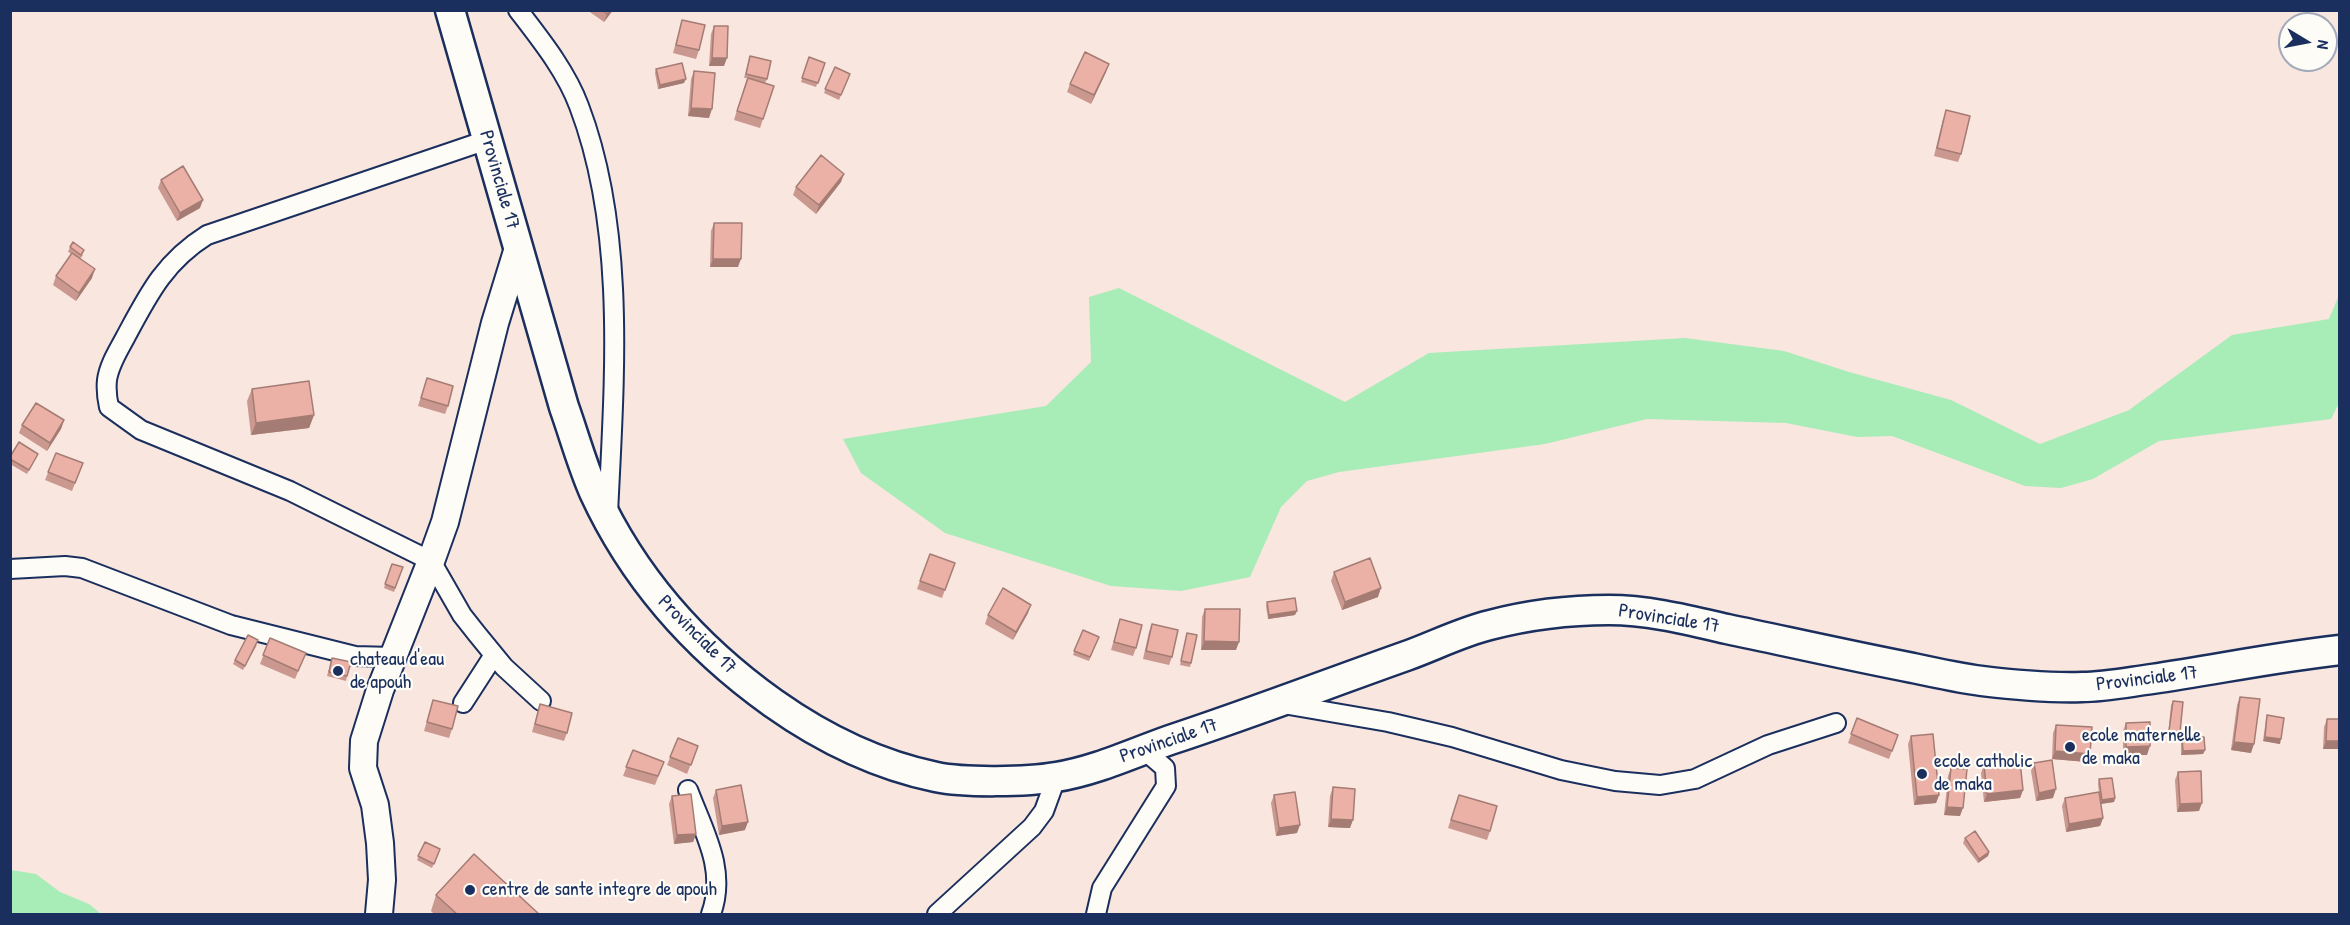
<!DOCTYPE html>
<html>
<head>
<meta charset="utf-8">
<style>
	body { margin:0 }
	#map { position:relative; width:2350px; height:925px; overflow:hidden; background:#f8e6df; font-family:"Patrick Hand",sans-serif }
	canvas { display:block }
	.frame { position:absolute; inset:0; border:12px solid #1b2f5e; pointer-events:none }
	.north { position:absolute; left:2278px; top:12px; width:60px; height:60px; box-sizing:border-box; background:#fdfcf7; border:2px solid #a3aaba; border-radius:50%; rotate:100deg; font-size:16px; font-weight:700; line-height:24px; text-align:center; color:#1b2f5e }
	.north::after { content:''; display:block; margin:auto; width:21px; height:27px; background:#1b2f5e; clip-path:polygon(50% 0,100% 100%,50% 72%,0 100%) }
</style>
</head>
<body>
<div id="map">
<canvas width="2350" height="925"></canvas>
<div class="frame"></div>
<div class="north">N</div>
</div>
<script>
const context = document.querySelector('canvas').getContext('2d');
context.lineJoin = 'round';
function paint(path, color) { context.fillStyle = color; context.fill(path, 'evenodd'); }
function trace(path, color, width, dash) { context.strokeStyle = color; context.lineWidth = width; context.lineCap = dash ? 'butt' : 'round'; context.setLineDash(dash || []); context.stroke(path); }
function drawText(font, color, halo, rows, align = 'center') {
  context.font = font + ' "Patrick Hand",sans-serif'; context.lineWidth = 4.5; context.setLineDash([]); context.textBaseline = 'middle'; context.strokeStyle = halo; context.fillStyle = color; for (const [text, x, y, turn = 0] of rows) {
    context.save(); context.translate(x, y); context.rotate((+turn || 0) * Math.PI / 180); context.textAlign = isNaN(turn) ? turn : align; if (halo) context.strokeText(text, 0, 0); context.fillText(text, 0, 0); context.restore();
  }
}
const green = new Path2D(`
	M 1119,288 L 1345,402 L 1429,353 L 1685,338 L 1784,351 L 1849,372 L 1951,400 L 2040,444 L 2129,410 L 2232,335 L 2329,319 L 2339,295 L 2339,403 L 2331,419 L 2159,441 L 2093,479 L 2061,488 L 2025,486 L 1892,436 L 1857,437 L 1786,423 L 1647,419 L 1545,444 L 1339,472 L 1307,481 L 1281,507 L 1250,577 L 1181,591 L 1111,586 L 945,533 L 861,473 L 843,439 L 1046,406 L 1091,362 L 1089,297 Z
	M 11,870 L 36,874 L 60,892 L 89,904 L 101,914 L 11,914 Z`);
const street = new Path2D(`
	M 518,10 C 541,40 566,71 579,106 C 627,232 614,383 608,514
	M 487,140 L 207,235 C 164,262 148,295 125,338 C 118,351 109,365 107,380 C 106,389 107,398 109,407 L 141,430 L 290,491 L 431,561 L 462,615 L 477,634 L 504,667 L 541,701
	M 10,569 L 65,566 L 82,568 L 231,625 L 355,656 L 393,657
	M 463,703 L 494,655
	M 1283,704 L 1388,722 L 1452,737 L 1561,770 L 1615,781 L 1660,785 L 1695,779 L 1768,745 L 1836,723
	M 688,790 C 704,832 727,870 711,914
	M 937,914 L 1032,827 L 1044,811 L 1056,778
	M 1096,914 L 1102,888 L 1166,786 L 1165,768 L 1143,749`);
const secondary = new Path2D(`
	M 379,914 L 382,880 L 380,843 L 375,805 L 363,768 L 364,741 L 380,690 L 431,561 L 445,522 L 495,323 L 518,248`);
const primary = new Path2D(`
	M 450,10 L 564,407 C 574,435 582,465 594,492 C 634,579 696,648 773,703 C 821,737 878,765 936,777 C 964,783 1028,782 1056,777 C 1095,771 1133,753 1170,740 C 1249,714 1327,684 1406,656 C 1434,646 1461,632 1490,625 C 1528,615 1570,610 1609,610 C 1649,610 1688,620 1727,629 C 1789,642 1851,656 1913,668 C 1936,673 1959,678 1982,681 C 2015,685 2049,688 2082,687 C 2105,687 2129,682 2152,679 C 2214,670 2276,657 2340,650`);
const wall = new Path2D(`
	M 587,10 L 613,10 L 604,22 Z
	M 682,20 L 699,50 L 696,59 L 673,53 Z
	M 714,26 L 724,66 L 709,66 L 711,34 Z
	M 750,56 L 767,79 L 765,83 L 757,81 L 763,119 L 760,128 L 734,120 L 747,78 L 744,78 Z
	M 809,57 L 825,63 L 816,87 L 801,82 Z
	M 835,67 L 850,74 L 839,100 L 824,93 Z
	M 656,69 L 684,83 L 658,89 L 655,73 Z
	M 694,71 L 709,118 L 688,116 L 691,79 Z
	M 1106,72 L 1091,104 L 1067,92 L 1070,84 Z
	M 1946,110 L 1961,154 L 1958,162 L 1934,156 L 1943,119 Z
	M 161,180 L 200,208 L 177,221 L 158,188 Z
	M 841,182 L 816,214 L 793,195 L 796,187 Z
	M 714,223 L 738,267 L 710,267 L 711,231 Z
	M 70,247 L 83,255 L 80,259 L 92,278 L 76,301 L 53,285 L 56,276 L 72,254 L 68,252 Z
	M 427,378 L 448,406 L 445,414 L 418,406 Z
	M 252,389 L 314,415 L 309,428 L 251,435 L 247,401 Z
	M 64,420 L 61,429 L 47,451 L 19,433 L 22,425 Z
	M 56,453 L 83,463 L 72,491 L 45,480 Z
	M 38,454 L 27,474 L 10,464 L 10,457 Z
	M 930,554 L 955,563 L 942,598 L 917,589 Z
	M 392,564 L 403,567 L 394,592 L 384,588 Z
	M 1334,572 L 1378,597 L 1342,610 L 1331,581 Z
	M 1267,602 L 1295,615 L 1268,619 L 1266,606 Z
	M 1205,609 L 1236,650 L 1201,650 L 1202,617 Z
	M 1028,613 L 1013,640 L 985,624 L 988,615 Z
	M 1120,619 L 1136,648 L 1133,656 L 1111,650 Z
	M 1152,624 L 1172,657 L 1169,665 L 1143,659 L 1149,632 Z
	M 1083,630 L 1099,637 L 1089,661 L 1073,655 Z
	M 1187,633 L 1191,663 L 1190,667 L 1180,665 Z
	M 270,638 L 306,653 L 295,679 L 260,664 Z
	M 257,645 L 243,670 L 233,664 L 235,660 Z
	M 332,658 L 347,676 L 346,681 L 327,676 Z
	M 2240,697 L 2251,753 L 2231,750 L 2237,705 Z
	M 433,700 L 452,729 L 449,738 L 424,731 Z
	M 2173,701 L 2180,732 L 2179,736 L 2168,735 L 2171,705 Z
	M 540,704 L 567,733 L 564,741 L 532,732 Z
	M 2267,715 L 2280,744 L 2263,741 L 2266,719 Z
	M 1857,718 L 1898,735 L 1889,759 L 1848,743 Z
	M 2327,719 L 2340,719 L 2340,749 L 2323,749 L 2324,727 Z
	M 2126,723 L 2147,755 L 2123,755 L 2123,731 Z
	M 2056,725 L 2087,762 L 2052,759 L 2053,733 Z
	M 1911,736 L 1939,795 L 1936,803 L 1914,805 L 1908,744 Z
	M 678,738 L 698,746 L 687,774 L 667,765 Z
	M 2182,738 L 2205,750 L 2203,754 L 2181,755 L 2181,742 Z
	M 633,750 L 664,762 L 655,785 L 623,776 Z
	M 2034,763 L 2053,798 L 2036,801 L 2031,771 Z
	M 1984,765 L 2023,790 L 2020,798 L 1984,802 L 1981,773 Z
	M 1951,768 L 1960,816 L 1944,815 L 1948,776 Z
	M 2178,772 L 2199,811 L 2177,812 L 2175,780 Z
	M 2099,779 L 2115,798 L 2114,802 L 2101,804 L 2103,818 L 2100,826 L 2066,832 L 2062,806 L 2065,798 L 2099,792 L 2098,784 Z
	M 1333,787 L 1350,828 L 1328,827 L 1330,796 Z
	M 716,790 L 745,830 L 719,835 L 713,798 Z
	M 1274,795 L 1297,833 L 1276,836 L 1271,803 Z
	M 1459,795 L 1490,831 L 1487,840 L 1448,828 Z
	M 672,796 L 696,834 L 693,842 L 674,844 L 669,804 Z
	M 1965,838 L 1989,852 L 1988,856 L 1978,863 L 1963,843 Z
	M 425,842 L 440,849 L 432,868 L 417,860 Z
	M 436,895 L 540,915 L 435,915 L 431,911 Z`);
const shadedWall = new Path2D(`
	M 610,10 L 613,10 L 604,22 L 607,14 Z
	M 712,58 L 727,58 L 724,66 L 709,66 Z
	M 1109,64 L 1106,72 L 1091,104 L 1094,95 Z
	M 686,79 L 684,83 L 658,89 L 660,85 Z
	M 691,108 L 712,109 L 709,118 L 688,116 Z
	M 844,174 L 841,182 L 816,214 L 819,205 Z
	M 203,200 L 200,208 L 177,221 L 180,213 Z
	M 713,259 L 741,259 L 738,267 L 710,267 Z
	M 95,269 L 92,278 L 76,301 L 79,293 Z
	M 314,415 L 309,428 L 251,435 L 256,423 Z
	M 64,420 L 61,429 L 47,451 L 50,443 Z
	M 1381,588 L 1378,597 L 1342,610 L 1345,602 Z
	M 1031,605 L 1028,613 L 1013,640 L 1016,632 Z
	M 1297,611 L 1295,615 L 1268,619 L 1269,615 Z
	M 1204,641 L 1239,642 L 1236,650 L 1201,650 Z
	M 2169,731 L 2180,732 L 2179,736 L 2168,735 Z
	M 2265,737 L 2281,739 L 2280,744 L 2263,741 Z
	M 2326,741 L 2340,741 L 2340,749 L 2323,749 Z
	M 2234,742 L 2254,744 L 2251,753 L 2231,750 Z
	M 2150,746 L 2147,755 L 2123,755 L 2126,747 Z
	M 2205,750 L 2203,754 L 2181,755 L 2183,751 Z
	M 2055,751 L 2090,754 L 2087,762 L 2052,759 Z
	M 2056,789 L 2053,798 L 2036,801 L 2039,793 Z
	M 2023,790 L 2020,798 L 1984,802 L 1987,794 Z
	M 1939,795 L 1936,803 L 1914,805 L 1917,797 Z
	M 2115,798 L 2114,802 L 2100,804 L 2102,800 Z
	M 2202,803 L 2199,811 L 2177,812 L 2180,804 Z
	M 1947,807 L 1963,808 L 1960,816 L 1944,815 Z
	M 2103,818 L 2100,826 L 2066,832 L 2069,824 Z
	M 1331,819 L 1353,820 L 1350,828 L 1328,827 Z
	M 748,822 L 745,830 L 719,835 L 722,826 Z
	M 1300,825 L 1297,833 L 1276,836 L 1279,828 Z
	M 696,834 L 693,842 L 674,844 L 677,835 Z
	M 1989,852 L 1988,856 L 1978,863 L 1979,859 Z`);
const building = new Path2D(`
	M 602,10 L 610,10 L 607,14 Z
	M 682,20 L 705,25 L 699,50 L 676,45 Z
	M 714,26 L 728,26 L 727,58 L 712,58 Z
	M 1085,52 L 1109,64 L 1094,95 L 1070,84 Z
	M 750,56 L 771,61 L 767,79 L 746,74 Z
	M 809,57 L 825,63 L 818,83 L 802,78 Z
	M 682,63 L 686,79 L 660,85 L 656,69 Z
	M 835,67 L 850,74 L 841,95 L 825,89 Z
	M 694,71 L 715,73 L 712,109 L 691,108 Z
	M 748,78 L 774,86 L 763,119 L 737,111 Z
	M 1946,110 L 1970,116 L 1961,154 L 1937,148 Z
	M 821,155 L 844,174 L 819,205 L 796,187 Z
	M 183,166 L 203,200 L 180,213 L 161,180 Z
	M 714,223 L 742,223 L 741,259 L 713,259 Z
	M 73,242 L 84,250 L 81,255 L 70,247 Z
	M 72,253 L 95,269 L 79,293 L 56,276 Z
	M 427,378 L 453,386 L 448,406 L 421,398 Z
	M 309,381 L 314,415 L 256,423 L 252,389 Z
	M 36,403 L 64,420 L 50,443 L 22,425 Z
	M 19,442 L 38,454 L 29,470 L 10,459 L 10,457 Z
	M 56,453 L 83,463 L 75,483 L 48,472 Z
	M 930,554 L 955,563 L 945,590 L 920,581 Z
	M 1370,558 L 1381,588 L 1345,602 L 1334,572 Z
	M 392,564 L 403,567 L 395,588 L 385,584 Z
	M 1003,588 L 1031,605 L 1016,632 L 988,615 Z
	M 1295,598 L 1297,611 L 1269,615 L 1267,602 Z
	M 1205,609 L 1240,609 L 1239,642 L 1204,641 Z
	M 1120,619 L 1142,625 L 1136,648 L 1114,642 Z
	M 1152,624 L 1178,630 L 1172,657 L 1146,651 Z
	M 1083,630 L 1099,637 L 1090,657 L 1074,651 Z
	M 1187,633 L 1197,635 L 1191,663 L 1181,661 Z
	M 248,635 L 258,640 L 245,666 L 235,660 Z
	M 270,638 L 306,653 L 298,671 L 263,655 Z
	M 332,658 L 351,662 L 347,676 L 329,672 Z
	M 2240,697 L 2260,699 L 2254,744 L 2234,742 Z
	M 433,700 L 458,706 L 452,729 L 427,722 Z
	M 2173,701 L 2183,702 L 2180,732 L 2169,731 Z
	M 540,704 L 572,713 L 567,733 L 535,724 Z
	M 2267,715 L 2284,718 L 2281,739 L 2265,737 Z
	M 1857,718 L 1898,735 L 1892,751 L 1851,734 Z
	M 2327,719 L 2340,719 L 2340,741 L 2326,741 Z
	M 2150,722 L 2150,746 L 2126,747 L 2126,723 Z
	M 2056,725 L 2092,727 L 2090,754 L 2055,751 Z
	M 1933,734 L 1939,795 L 1917,797 L 1911,736 Z
	M 2204,737 L 2205,750 L 2183,751 L 2182,738 Z
	M 678,738 L 698,746 L 691,765 L 670,757 Z
	M 633,750 L 664,762 L 658,776 L 626,767 Z
	M 2052,760 L 2056,789 L 2039,793 L 2034,763 Z
	M 2020,761 L 2023,790 L 1987,794 L 1984,765 Z
	M 1951,768 L 1967,769 L 1963,808 L 1947,807 Z
	M 2201,771 L 2202,803 L 2180,804 L 2178,772 Z
	M 2112,778 L 2115,798 L 2102,800 L 2099,779 Z
	M 741,785 L 748,822 L 722,826 L 716,790 Z
	M 1333,787 L 1355,789 L 1353,820 L 1331,819 Z
	M 1295,792 L 1300,825 L 1279,828 L 1274,795 Z
	M 2099,792 L 2103,818 L 2069,824 L 2065,798 Z
	M 691,794 L 696,834 L 677,835 L 672,796 Z
	M 1459,795 L 1497,806 L 1490,831 L 1451,820 Z
	M 1975,831 L 1989,852 L 1979,859 L 1965,838 Z
	M 425,842 L 440,849 L 434,864 L 418,856 Z
	M 474,854 L 540,915 L 458,915 L 436,895 Z`);
const markers = [
	[338,671,6,"#1b2f5e"],
	[2070,747,6,"#1b2f5e"],
	[1922,774,6,"#1b2f5e"],
	[470,890,6,"#1b2f5e"]
];
const streetNames = [
	["Provinciale 17",499,180,74],
	["Provinciale 17",1669,619,9],
	["Provinciale 17",697,635,45],
	["Provinciale 17",2147,679,-7],
	["Provinciale 17",1169,741,-19]
];
const poiNames = [
	["chateau d'eau",350,660],
	["de apouh",350,683],
	["ecole maternelle",2082,736],
	["de maka",2082,759],
	["ecole catholic",1934,762],
	["de maka",1934,785],
	["centre de sante integre de apouh",482,890]
];
paint(green, '#a8ecb7');
trace(street, '#1b2f5e', 22);
trace(secondary, '#1b2f5e', 30);
trace(primary, '#1b2f5e', 33);
trace(street, '#fdfcf7', 18);
trace(secondary, '#fdfcf7', 26);
trace(primary, '#fdfcf7', 28);
paint(wall, '#ca988f');
paint(shadedWall, '#a47c74');
paint(building, '#ebb1a6');
trace(building, '#a47c74', 1.5);
for (const [x, y, r, color] of markers) { const dot = new Path2D(); dot.arc(x, y, r, 0, 2 * Math.PI); context.fillStyle = color; context.fill(dot); trace(dot, '#fdfcf7', 2); }
drawText('20px', '#1b2f5e', '#fdfcf7', streetNames);
drawText('20px', '#1b2f5e', '#fdfcf7', poiNames, 'left');
</script>
</body>
</html>
